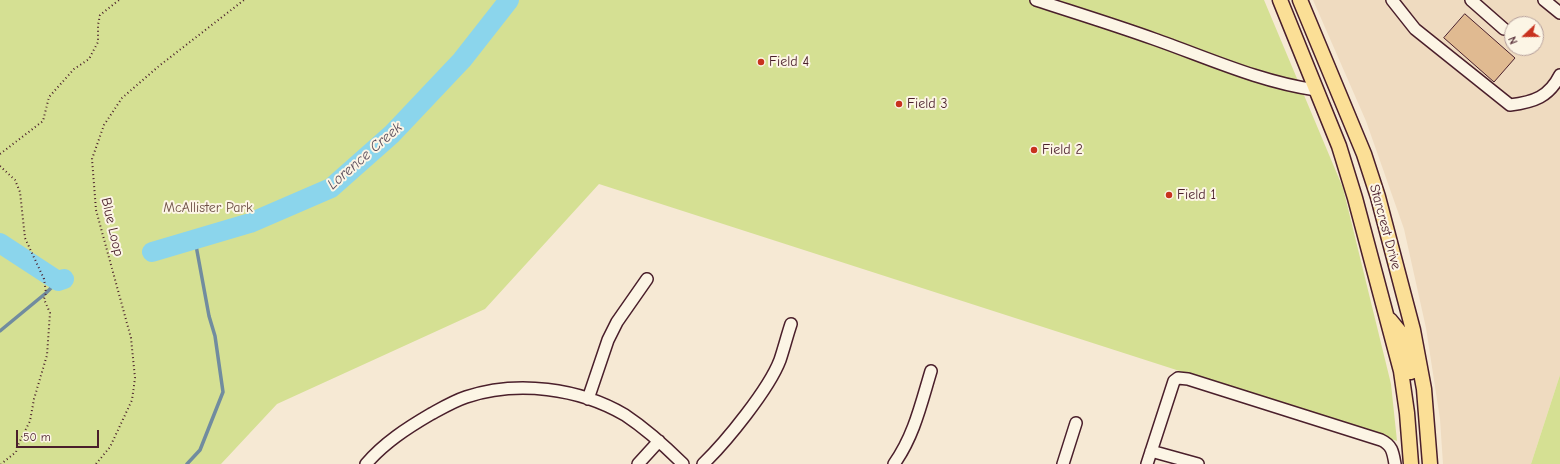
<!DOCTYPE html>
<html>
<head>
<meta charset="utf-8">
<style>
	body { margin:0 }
	#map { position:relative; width:1560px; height:464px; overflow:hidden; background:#f6e9d4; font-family:"Comic Neue",sans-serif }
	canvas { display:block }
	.north { position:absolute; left:1504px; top:16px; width:40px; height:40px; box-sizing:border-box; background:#fcf5e5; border:1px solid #b59f9b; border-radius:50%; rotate:248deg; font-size:11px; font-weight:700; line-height:16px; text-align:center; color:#4a1f2b }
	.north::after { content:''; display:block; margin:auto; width:14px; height:18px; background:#c8321e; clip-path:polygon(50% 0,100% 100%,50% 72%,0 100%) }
	.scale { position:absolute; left:16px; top:430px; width:83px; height:18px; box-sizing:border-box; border:2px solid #4a1f2b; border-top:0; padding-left:5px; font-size:12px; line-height:14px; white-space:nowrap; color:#4a1f2b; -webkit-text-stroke:3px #fcf5e5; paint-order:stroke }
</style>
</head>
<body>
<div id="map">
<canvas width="1560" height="464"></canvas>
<div class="north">N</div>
<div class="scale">50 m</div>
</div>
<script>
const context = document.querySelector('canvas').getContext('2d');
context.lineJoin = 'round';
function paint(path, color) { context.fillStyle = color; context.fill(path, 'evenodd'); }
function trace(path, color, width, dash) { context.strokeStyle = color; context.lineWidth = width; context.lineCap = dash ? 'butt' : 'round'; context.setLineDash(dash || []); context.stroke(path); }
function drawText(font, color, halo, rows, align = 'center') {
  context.font = font + ' "Comic Neue",sans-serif'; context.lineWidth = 4; context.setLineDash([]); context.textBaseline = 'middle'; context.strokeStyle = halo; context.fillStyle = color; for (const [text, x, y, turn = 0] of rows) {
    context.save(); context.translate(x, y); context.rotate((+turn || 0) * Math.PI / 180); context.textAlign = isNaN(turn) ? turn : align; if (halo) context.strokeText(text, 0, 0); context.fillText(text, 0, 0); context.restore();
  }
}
const built = new Path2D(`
	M 1313,0 L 1560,0 L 1560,375 L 1531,464 L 1443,464 L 1440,419 L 1426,328 L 1404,229 L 1366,121 ZM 1512,24 L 1536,24 L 1536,48 L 1512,48 Z`);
const green = new Path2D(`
	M 0,0 L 1264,0 L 1343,188 L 1391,384 L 1397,441 L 599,184 L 485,309 L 277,404 L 221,464 L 0,464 Z
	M 1560,375 L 1560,464 L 1531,464 Z`);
const stream = new Path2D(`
	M 0,331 L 46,293 L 58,281
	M 187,464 L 200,450 L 223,392 L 215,336 L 209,316 L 195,240`);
const river = new Path2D(`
	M 0,243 L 58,281 L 64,279
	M 152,252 L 250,223 L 331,188 L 392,134 L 462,60 L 509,0`);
const building = new Path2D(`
	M 1465,14 L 1515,58 L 1494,82 L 1444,38 Z`);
const path = new Path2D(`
	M 0,154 L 43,121 L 49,97 L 74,69 L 89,59 L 98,42 L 98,25 L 100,15 L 119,0
	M 0,166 L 15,180 L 20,192 L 25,238 L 44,279 L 46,293 L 44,299 L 50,313 L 47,355 L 34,399 L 30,421 L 17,447 L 16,452 L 1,464
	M 96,464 L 110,447 L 132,400 L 135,378 L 131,338 L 96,210 L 92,159 L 104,125 L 122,98 L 159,66 L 244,0`);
const minor = new Path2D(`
	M 1036,0 C 1076,13 1115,25 1154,39 C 1208,58 1260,82 1316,90
	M 1392,0 L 1415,29 L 1510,105 C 1534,102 1549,97 1560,75
	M 1471,0 L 1504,29
	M 1544,0 L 1560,13
	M 588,399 L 608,340 L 617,322 L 647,279
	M 1151,451 L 1198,464
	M 366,464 C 384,443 407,428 431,414 C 442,408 454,401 466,397 C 517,380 579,388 625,415 C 646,429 665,446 683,464
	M 638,464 L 659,441
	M 703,464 C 726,442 769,389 780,360 C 784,348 787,336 791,324
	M 894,464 C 914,436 921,404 931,371
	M 1063,464 L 1076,423
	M 1147,464 L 1174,381 L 1178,378 L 1188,379 L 1381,440 C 1392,445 1393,452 1395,464`);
const major = new Path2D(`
	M 1280,0 L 1339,146 L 1355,198 L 1401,371 L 1407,413 L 1411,464
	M 1300,0 L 1364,154 L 1378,197 L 1413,330 L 1424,389 L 1430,464
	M 1390,320 L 1403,336 L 1411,372`);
const markers = [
	[761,62,4,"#c8321e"],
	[899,104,4,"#c8321e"],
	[1034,150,4,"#c8321e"],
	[1169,195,4,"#c8321e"]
];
const poiNames = [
	["Field 4",769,62],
	["Field 3",907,104],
	["Field 2",1042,150],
	["Field 1",1177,195]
];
const parkNames = [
	["McAllister Park",208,208]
];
const streetNames = [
	["Blue Loop",112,227,77],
	["Starcrest Drive",1385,227,75]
];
const waterNames = [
	["Lorence Creek",365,156,-41]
];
paint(built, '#efdbc0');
paint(green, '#d5e093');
trace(stream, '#718c9f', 3.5);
trace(river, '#8bd5ec', 20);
paint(building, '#e0ba91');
trace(building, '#4a1f2b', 1);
trace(minor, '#4a1f2b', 14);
trace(major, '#4a1f2b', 17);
trace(path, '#4a1f2b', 2, [1, 3]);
trace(minor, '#fcf5e5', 11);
trace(major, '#fbdf96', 14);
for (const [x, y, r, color] of markers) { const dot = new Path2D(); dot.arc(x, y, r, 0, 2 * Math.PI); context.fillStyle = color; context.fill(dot); trace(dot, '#fcf5e5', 1.5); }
drawText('14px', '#4a1f2b', '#fcf5e5', poiNames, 'left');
drawText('14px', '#6d4f45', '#fcf5e5', parkNames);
drawText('14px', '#4a1f2b', '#fcf5e5', streetNames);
drawText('italic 15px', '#5a4c5b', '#fcf5e5', waterNames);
</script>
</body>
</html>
